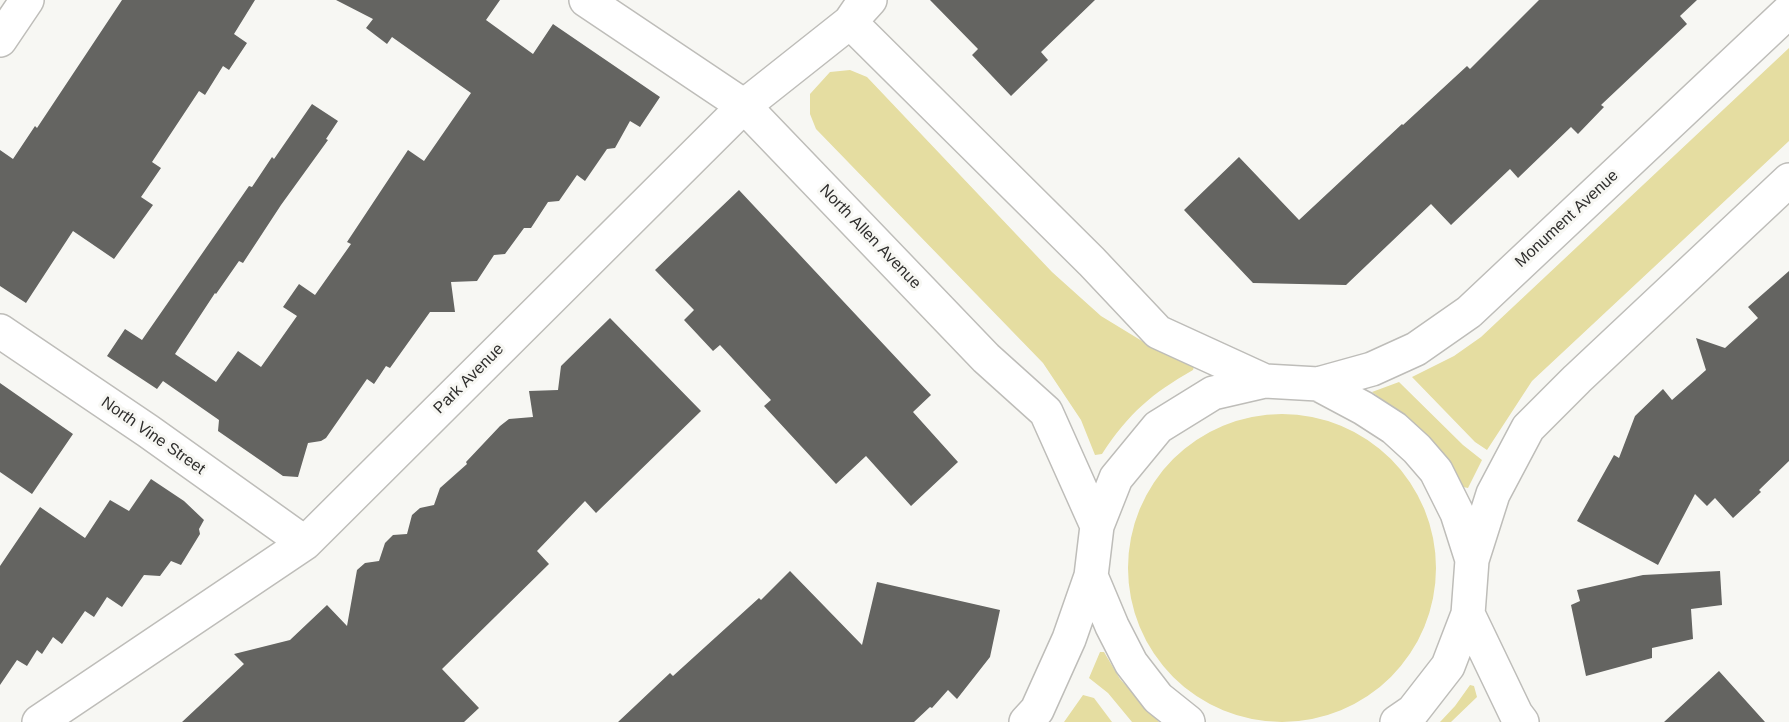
<!DOCTYPE html>
<html>
<head>
<meta charset="utf-8">
<style>
	body { margin:0 }
	canvas { display:block; background:#f7f7f3 }
</style>
</head>
<body>
<canvas width="1789" height="722"></canvas>
<script>
const context = document.querySelector('canvas').getContext('2d');
context.lineJoin = 'round';
function paint(path, color) { context.fillStyle = color; context.fill(path, 'evenodd'); }
function trace(path, color, width, dash) { context.strokeStyle = color; context.lineWidth = width; context.lineCap = dash ? 'butt' : 'round'; context.setLineDash(dash || []); context.stroke(path); }
function drawText(font, color, halo, rows, align = 'center') {
  context.font = font + ' Arial,sans-serif'; context.lineWidth = 6; context.setLineDash([]); context.textBaseline = 'middle'; context.strokeStyle = halo; context.fillStyle = color; for (const [text, x, y, turn = 0] of rows) {
    context.save(); context.translate(x, y); context.rotate((+turn || 0) * Math.PI / 180); context.textAlign = isNaN(turn) ? turn : align; if (halo) context.strokeText(text, 0, 0); context.fillText(text, 0, 0); context.restore();
  }
}
const green = new Path2D(`
	M 1789,48 L 1789,141 L 1532,381 L 1487,450 L 1475,442 L 1412,377 L 1454,356 L 1481,337 Z
	M 850,70 L 867,77 L 1052,272 L 1101,316 L 1142,341 L 1174,355 L 1194,367 L 1193,370 C 1151,394 1129,413 1102,454 L 1095,455 L 1081,420 L 1043,363 L 816,129 L 810,114 L 810,94 L 830,72 Z
	M 1399,382 L 1463,445 L 1482,460 L 1468,488 L 1463,487 C 1438,442 1412,422 1372,392 Z
	M1128 568a154 154 0 1 1 308 0a154 154 0 1 1-308 0Z
	M 1100,652 L 1104,652 L 1120,679 L 1159,722 L 1132,722 L 1108,693 L 1089,678 Z
	M 1470,685 L 1474,686 L 1477,697 L 1451,722 L 1440,722 L 1455,706 Z
	M 1083,695 L 1094,698 L 1112,722 L 1064,722 Z`);
const building = new Path2D(`
	M 122,0 L 255,0 L 234,34 L 247,43 L 229,70 L 223,66 L 205,95 L 199,91 L 152,162 L 161,168 L 141,197 L 153,205 L 114,259 L 73,231 L 26,303 L 0,286 L 0,150 L 13,159 L 35,126 L 37,128 Z
	M 336,0 L 500,0 L 486,20 L 533,54 L 553,24 L 660,97 L 640,127 L 630,121 L 615,148 L 607,149 L 585,181 L 577,175 L 559,201 L 548,202 L 531,228 L 524,228 L 505,254 L 494,255 L 477,281 L 451,282 L 455,312 L 430,312 L 390,368 L 386,366 L 374,384 L 367,379 L 326,438 L 321,441 L 308,443 L 298,477 L 283,476 L 218,431 L 219,420 L 163,381 L 157,389 L 107,356 L 125,329 L 142,340 L 249,186 L 252,187 L 272,157 L 274,159 L 312,104 L 338,121 L 326,139 L 328,140 L 281,205 L 243,263 L 239,261 L 216,294 L 215,293 L 175,354 L 216,382 L 238,351 L 261,367 L 297,316 L 283,307 L 299,284 L 315,295 L 351,244 L 347,242 L 408,150 L 424,161 L 471,93 L 392,37 L 387,44 L 366,28 L 373,19 Z
	M 930,0 L 1095,0 L 1041,52 L 1048,60 L 1011,96 L 972,55 L 978,49 Z
	M 1539,0 L 1697,0 L 1680,16 L 1687,24 L 1601,105 L 1604,107 L 1578,134 L 1571,127 L 1518,178 L 1510,169 L 1451,225 L 1431,204 L 1346,285 L 1253,283 L 1184,210 L 1239,157 L 1299,220 L 1402,124 L 1403,125 L 1467,66 L 1470,69 Z
	M 739,190 L 931,395 L 913,412 L 958,462 L 911,506 L 866,456 L 836,484 L 764,406 L 771,400 L 720,345 L 713,351 L 684,320 L 694,310 L 655,270 Z
	M 1789,271 L 1789,461 L 1759,490 L 1761,492 L 1733,518 L 1715,498 L 1707,506 L 1695,494 L 1658,565 L 1577,521 L 1614,455 L 1619,458 L 1635,416 L 1663,389 L 1672,400 L 1706,370 L 1696,338 L 1725,348 L 1758,318 L 1748,307 Z
	M 610,318 L 701,411 L 596,513 L 585,501 L 537,551 L 549,564 L 442,669 L 479,708 L 464,722 L 182,722 L 244,664 L 234,654 L 290,640 L 327,605 L 347,626 L 357,570 L 365,563 L 379,561 L 385,543 L 393,535 L 407,534 L 412,515 L 420,508 L 434,505 L 440,488 L 467,464 L 466,462 L 500,426 L 509,419 L 533,417 L 529,391 L 558,390 L 561,366 Z
	M 0,383 L 73,434 L 32,494 L 0,472 Z
	M 151,479 L 184,501 L 204,520 L 199,529 L 200,534 L 181,565 L 171,561 L 160,576 L 144,575 L 122,607 L 107,597 L 94,617 L 85,611 L 62,644 L 53,637 L 42,654 L 37,650 L 27,666 L 17,660 L 0,685 L 0,566 L 40,507 L 85,538 L 110,500 L 129,511 Z
	M 790,571 L 862,645 L 877,582 L 1000,610 L 990,657 L 957,699 L 948,690 L 932,708 L 930,707 L 914,722 L 618,722 L 670,673 L 673,676 L 759,598 L 761,600 Z
	M 1720,571 L 1722,605 L 1691,609 L 1693,639 L 1652,648 L 1652,658 L 1586,676 L 1571,605 L 1580,601 L 1577,590 L 1643,575 Z
	M 1719,671 L 1765,722 L 1664,722 Z`);
const minor = new Path2D(`
	M 586,0 L 744,106 L 986,358 L 1046,412 L 1097,526
	M 863,3 L 850,22 L 1092,262 L 1158,332 L 1265,381
	M 0,40 L 27,0
	M 0,331 L 148,431 L 305,543
	M 1318,384 L 1372,369 L 1416,349 L 1469,312 L 1789,11
	M 1472,560 L 1493,494 L 1528,428 L 1577,379 L 1789,180
	M 1468,614 L 1516,714 L 1522,722
	M 39,722 L 305,543 L 744,106 L 850,22 L 870,0
	M 1026,722 L 1037,710 L 1069,639 L 1091,576
	M 1188,722 L 1158,698 L 1131,663 L 1112,626 L 1091,576 L 1097,526 L 1116,478 L 1158,427 L 1213,393 L 1265,381 L 1318,384 L 1363,408 L 1394,428 L 1417,449 L 1436,471 L 1457,513 L 1472,560 L 1468,614 L 1448,666 L 1413,711 L 1397,722`);
const streetNames = [
	["Monument Avenue",1567,219,-43],
	["North Allen Avenue",870,237,46],
	["Park Avenue",469,379,-45],
	["North Vine Street",153,436,35]
];
paint(green, '#e5dda1');
paint(building, '#646461');
trace(minor, '#bebdb9', 36);
trace(minor, '#fff', 33);
drawText('16px', '#2f2e2d', '#f7f7f3', streetNames);
</script>
</body>
</html>
